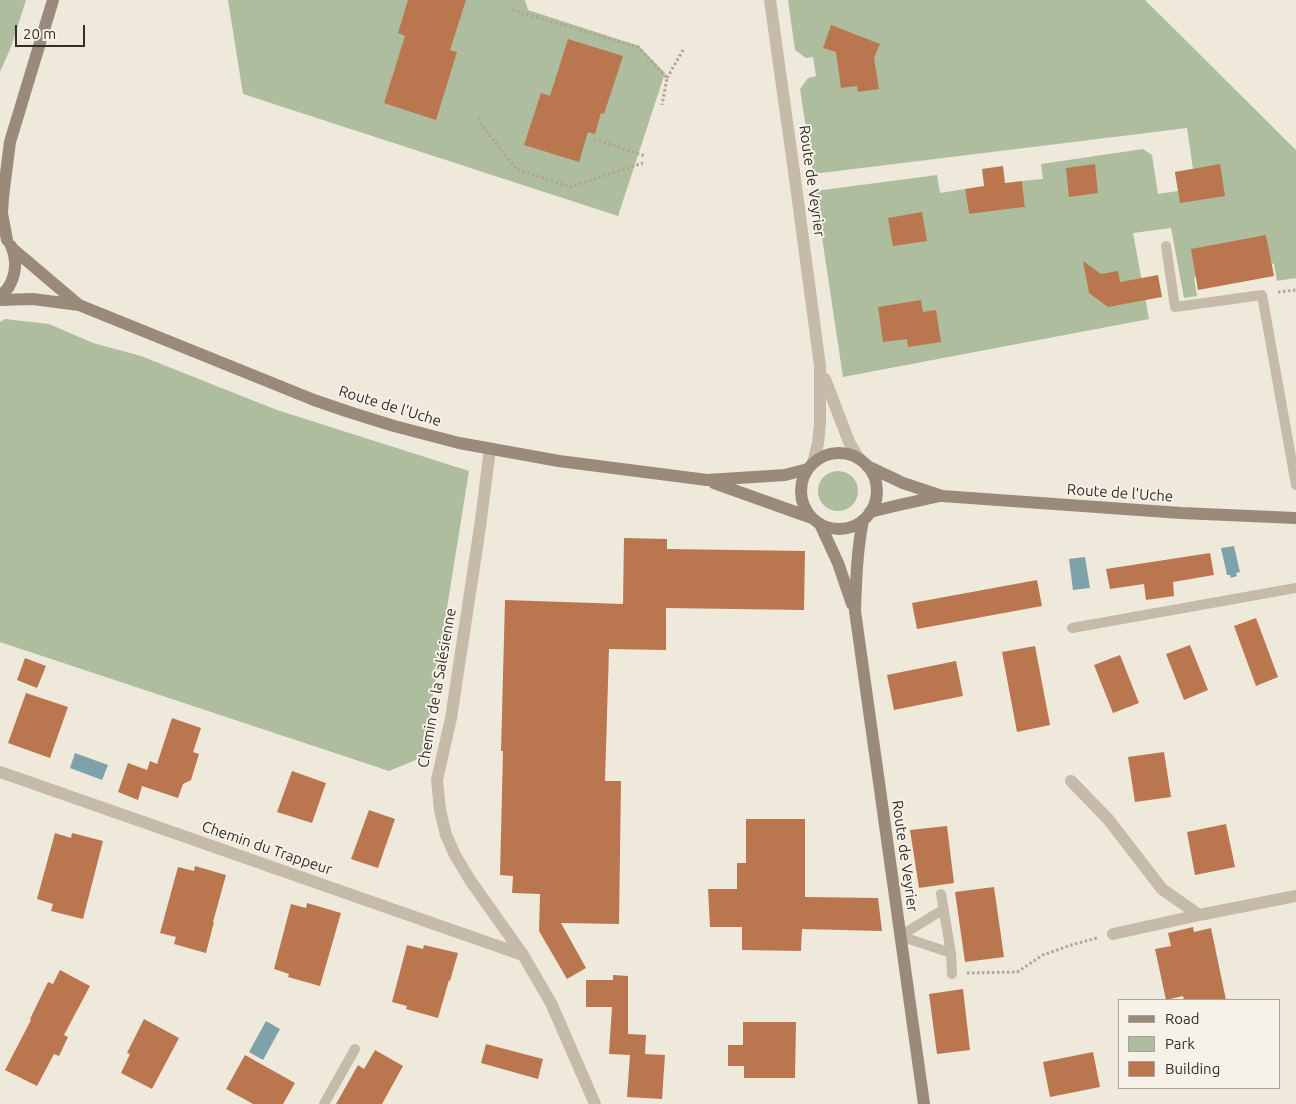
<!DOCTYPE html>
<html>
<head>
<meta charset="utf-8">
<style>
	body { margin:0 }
	#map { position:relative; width:1296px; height:1104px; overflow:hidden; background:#efe9dc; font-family:Ubuntu,sans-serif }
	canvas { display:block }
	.legend { position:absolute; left:1118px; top:999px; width:162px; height:90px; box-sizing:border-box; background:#f7f2e8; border:1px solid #a9a39b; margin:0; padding:6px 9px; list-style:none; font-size:15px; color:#342d28 }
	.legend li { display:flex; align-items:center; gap:10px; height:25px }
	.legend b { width:25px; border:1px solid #a9a39b }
	.scale { position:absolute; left:15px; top:25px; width:70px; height:22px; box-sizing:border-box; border:2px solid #342d28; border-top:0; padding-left:6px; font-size:15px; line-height:18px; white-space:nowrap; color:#342d28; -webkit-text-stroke:4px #f7f2e8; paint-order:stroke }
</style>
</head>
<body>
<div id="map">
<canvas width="1296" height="1104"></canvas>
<ul class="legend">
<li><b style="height:6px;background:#9a8a7a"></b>Road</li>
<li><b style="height:14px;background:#aebd9d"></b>Park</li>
<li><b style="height:14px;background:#ba774f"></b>Building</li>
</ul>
<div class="scale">20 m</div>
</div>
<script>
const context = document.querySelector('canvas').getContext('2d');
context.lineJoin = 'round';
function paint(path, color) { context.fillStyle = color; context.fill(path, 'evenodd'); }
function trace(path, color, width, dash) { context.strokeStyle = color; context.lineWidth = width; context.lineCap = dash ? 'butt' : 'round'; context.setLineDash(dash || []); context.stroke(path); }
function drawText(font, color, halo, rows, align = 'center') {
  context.font = font + ' Ubuntu,sans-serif'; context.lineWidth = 4; context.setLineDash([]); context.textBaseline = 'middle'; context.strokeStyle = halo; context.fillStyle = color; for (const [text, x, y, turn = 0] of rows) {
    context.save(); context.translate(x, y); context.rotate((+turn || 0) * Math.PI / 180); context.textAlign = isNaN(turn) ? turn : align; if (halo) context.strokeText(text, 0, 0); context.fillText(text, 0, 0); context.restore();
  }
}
const green = new Path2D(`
	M 0,0 L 26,0 L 11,47 L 0,72 Z
	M 228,0 L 525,0 L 528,10 L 639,46 L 665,73 L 618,216 L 243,94 Z
	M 788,0 L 1145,0 L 1296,150 L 1296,279 L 1295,278 L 1277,281 L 1274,264 L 1271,263 L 1266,235 L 1194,278 L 1197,296 L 1184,298 L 1171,228 L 1133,233 L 1149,319 L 843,377 L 815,191 L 937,175 L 940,193 L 965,189 L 969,214 L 1025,207 L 1022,181 L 1043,179 L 1041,164 L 1143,149 L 1152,155 L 1158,194 L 1178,191 L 1175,172 L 1193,169 L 1187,128 L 813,174 L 800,89 L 808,78 L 816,76 L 813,57 L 806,58 L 795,50 Z
	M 5,319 L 49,324 L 93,343 L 141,356 L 277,410 L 469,471 L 423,757 L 389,771 L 0,642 L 0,322 Z
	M818 491a20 20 0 1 1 40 0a20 20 0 1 1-40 0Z`);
const water = new Path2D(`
	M 1234,546 L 1240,572 L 1236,573 L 1237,576 L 1231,578 L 1230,575 L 1227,575 L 1221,548 Z
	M 1085,557 L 1090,588 L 1073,590 L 1069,559 Z
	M 75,753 L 108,765 L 102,780 L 70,768 Z
	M 266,1021 L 280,1029 L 263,1060 L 249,1052 Z`);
const building = new Path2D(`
	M 408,0 L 466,0 L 450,50 L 457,52 L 436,120 L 384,103 L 405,36 L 398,33 Z
	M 831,25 L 880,44 L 874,58 L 879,89 L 858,92 L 857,86 L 841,88 L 836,52 L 823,48 Z
	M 568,39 L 623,56 L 604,114 L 601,113 L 595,134 L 588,132 L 579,162 L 524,145 L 541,93 L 550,96 Z
	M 1095,164 L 1098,193 L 1069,197 L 1066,168 Z
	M 1220,164 L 1225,196 L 1180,203 L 1175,172 Z
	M 1003,166 L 1005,183 L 1022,181 L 1025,207 L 969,214 L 965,189 L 984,186 L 982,169 Z
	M 922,212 L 927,241 L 893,246 L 888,218 Z
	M 1266,235 L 1274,276 L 1198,290 L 1191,249 Z
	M 1083,261 L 1101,274 L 1118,271 L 1120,282 L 1158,275 L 1162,297 L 1108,307 L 1089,293 Z
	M 921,300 L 923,312 L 936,310 L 941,342 L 908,347 L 907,339 L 883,342 L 878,307 Z
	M 624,538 L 667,539 L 667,549 L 805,551 L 804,610 L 666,608 L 666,650 L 609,649 L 605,781 L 621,781 L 619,924 L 561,923 L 586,968 L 567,979 L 539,931 L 540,894 L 512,893 L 513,876 L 500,875 L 503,751 L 501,751 L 505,600 L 623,604 Z
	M 1210,553 L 1214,575 L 1173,582 L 1174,596 L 1146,600 L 1144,584 L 1110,589 L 1106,569 Z
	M 1037,580 L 1042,606 L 917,629 L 912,603 Z
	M 1256,618 L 1278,677 L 1256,686 L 1234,626 Z
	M 1190,645 L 1208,690 L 1184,700 L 1166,654 Z
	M 1035,646 L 1050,725 L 1017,732 L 1002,652 Z
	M 1120,655 L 1139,703 L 1113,713 L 1094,665 Z
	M 25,658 L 46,666 L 37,688 L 17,680 Z
	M 956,661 L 963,696 L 894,710 L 887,675 Z
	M 26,693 L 68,707 L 50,758 L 8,743 Z
	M 172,718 L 201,728 L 193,752 L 199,754 L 191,780 L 183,784 L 178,798 L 142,786 L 138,800 L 118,792 L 128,763 L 147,770 L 143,783 L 150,761 L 157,764 Z
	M 1164,752 L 1171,797 L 1135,802 L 1128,757 Z
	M 292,771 L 326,783 L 312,823 L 277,812 Z
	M 369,810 L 395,819 L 378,868 L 351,859 Z
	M 746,819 L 805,819 L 805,897 L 878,898 L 882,931 L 802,929 L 801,951 L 742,950 L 742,927 L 710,927 L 708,889 L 737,889 L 737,863 L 746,863 Z
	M 1226,824 L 1235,867 L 1195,875 L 1187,832 Z
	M 947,826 L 954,883 L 919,888 L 910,830 Z
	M 55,833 L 71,838 L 72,833 L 103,841 L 83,919 L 51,911 L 53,904 L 37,899 Z
	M 195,866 L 226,875 L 213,922 L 214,922 L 206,953 L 174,944 L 176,937 L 160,933 L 178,867 L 194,871 Z
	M 994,887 L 1004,957 L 965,962 L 955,892 Z
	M 307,903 L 341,913 L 320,986 L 288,977 L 289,974 L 274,969 L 291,904 L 306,908 Z
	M 1193,927 L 1194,932 L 1211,928 L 1226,1000 L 1184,1000 L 1183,996 L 1166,1000 L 1155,949 L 1171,946 L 1168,933 Z
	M 407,945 L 423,949 L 424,945 L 458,953 L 450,981 L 449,980 L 438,1018 L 406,1009 L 407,1006 L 392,1002 Z
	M 60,970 L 90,986 L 64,1035 L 68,1037 L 59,1056 L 54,1054 L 37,1086 L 5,1070 L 31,1020 L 30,1019 L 48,982 L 53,984 Z
	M 613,975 L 628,976 L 628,1034 L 646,1035 L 645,1054 L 665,1055 L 662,1099 L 627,1097 L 630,1055 L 609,1054 L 612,1007 L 586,1007 L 586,980 L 613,980 Z
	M 963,989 L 970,1050 L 937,1054 L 929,994 Z
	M 144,1019 L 179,1038 L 152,1089 L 121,1073 L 130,1054 L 127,1053 Z
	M 743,1022 L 796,1022 L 795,1078 L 744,1078 L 744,1066 L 728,1066 L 728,1045 L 743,1045 Z
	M 486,1044 L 543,1059 L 538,1079 L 481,1063 Z
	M 375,1050 L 403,1066 L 382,1104 L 336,1104 L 358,1065 L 364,1069 Z
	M 1093,1052 L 1100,1087 L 1050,1097 L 1043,1062 Z
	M 245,1055 L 295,1083 L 283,1104 L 253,1104 L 226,1089 Z`);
const path = new Path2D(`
	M 512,10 L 638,47 L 667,78 L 662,105
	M 667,78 L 683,50
	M 479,118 L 481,124 L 516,169 L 570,187 L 643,163
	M 594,139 L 645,156
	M 1278,292 L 1296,290
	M 967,973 L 1017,972 L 1043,955 L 1071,945 L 1097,938`);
const lane = new Path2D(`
	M 1166,246 L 1175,307 L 1262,295 L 1296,485
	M 1072,628 L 1296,588
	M 941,894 L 951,953 L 952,974
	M 944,909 L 900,936 L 951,953
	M 324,1104 L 355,1049`);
const street = new Path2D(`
	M 770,0 L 796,186 L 820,366 L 820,424 L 818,443 L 813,463
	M 825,379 L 849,442 L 859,459
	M 490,449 L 480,527 L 451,718 L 437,780 L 440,810 L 446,835 L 455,855 L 470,880 L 523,955 L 551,1003 L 595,1104
	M 0,772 L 523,955
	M 1071,781 L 1108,819 L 1162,889 L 1199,915
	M 1113,934 L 1199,915 L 1296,896`);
const secondary = new Path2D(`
	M 7,240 L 2,213 L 3,197 L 10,142 L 53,0
	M 13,249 L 79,305
	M 0,296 C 15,285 19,263 11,246
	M 0,300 L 33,299 L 79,305 L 314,400 L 349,412 L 394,426 L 459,443 L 559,461 L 707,480 L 785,475 L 808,469
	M801 491a38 38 0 1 1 76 0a38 38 0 1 1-76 0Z
	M 867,466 L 903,483 L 942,496 L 1181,513 L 1296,518
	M 714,483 L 812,518
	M 870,512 L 899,505 L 940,496
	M 863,520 C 857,550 856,581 855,611 L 924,1104
	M 820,524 L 838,563 L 852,604`);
const streetNames = [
	["Route de Veyrier",812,181,82],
	["Route de l'Uche",390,406,17],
	["Route de l'Uche",1120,493,4],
	["Chemin de la Salésienne",437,688,-80],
	["Chemin du Trappeur",267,848,19],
	["Route de Veyrier",905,856,82]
];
paint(green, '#aebd9d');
paint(water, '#7da2aa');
paint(building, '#ba774f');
trace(path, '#b2a493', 3, [2.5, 2.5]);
trace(lane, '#c6baa9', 10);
trace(street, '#c6baa9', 12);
trace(secondary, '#9a8a7a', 12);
drawText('15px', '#342d28', '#f7f2e8', streetNames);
</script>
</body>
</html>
